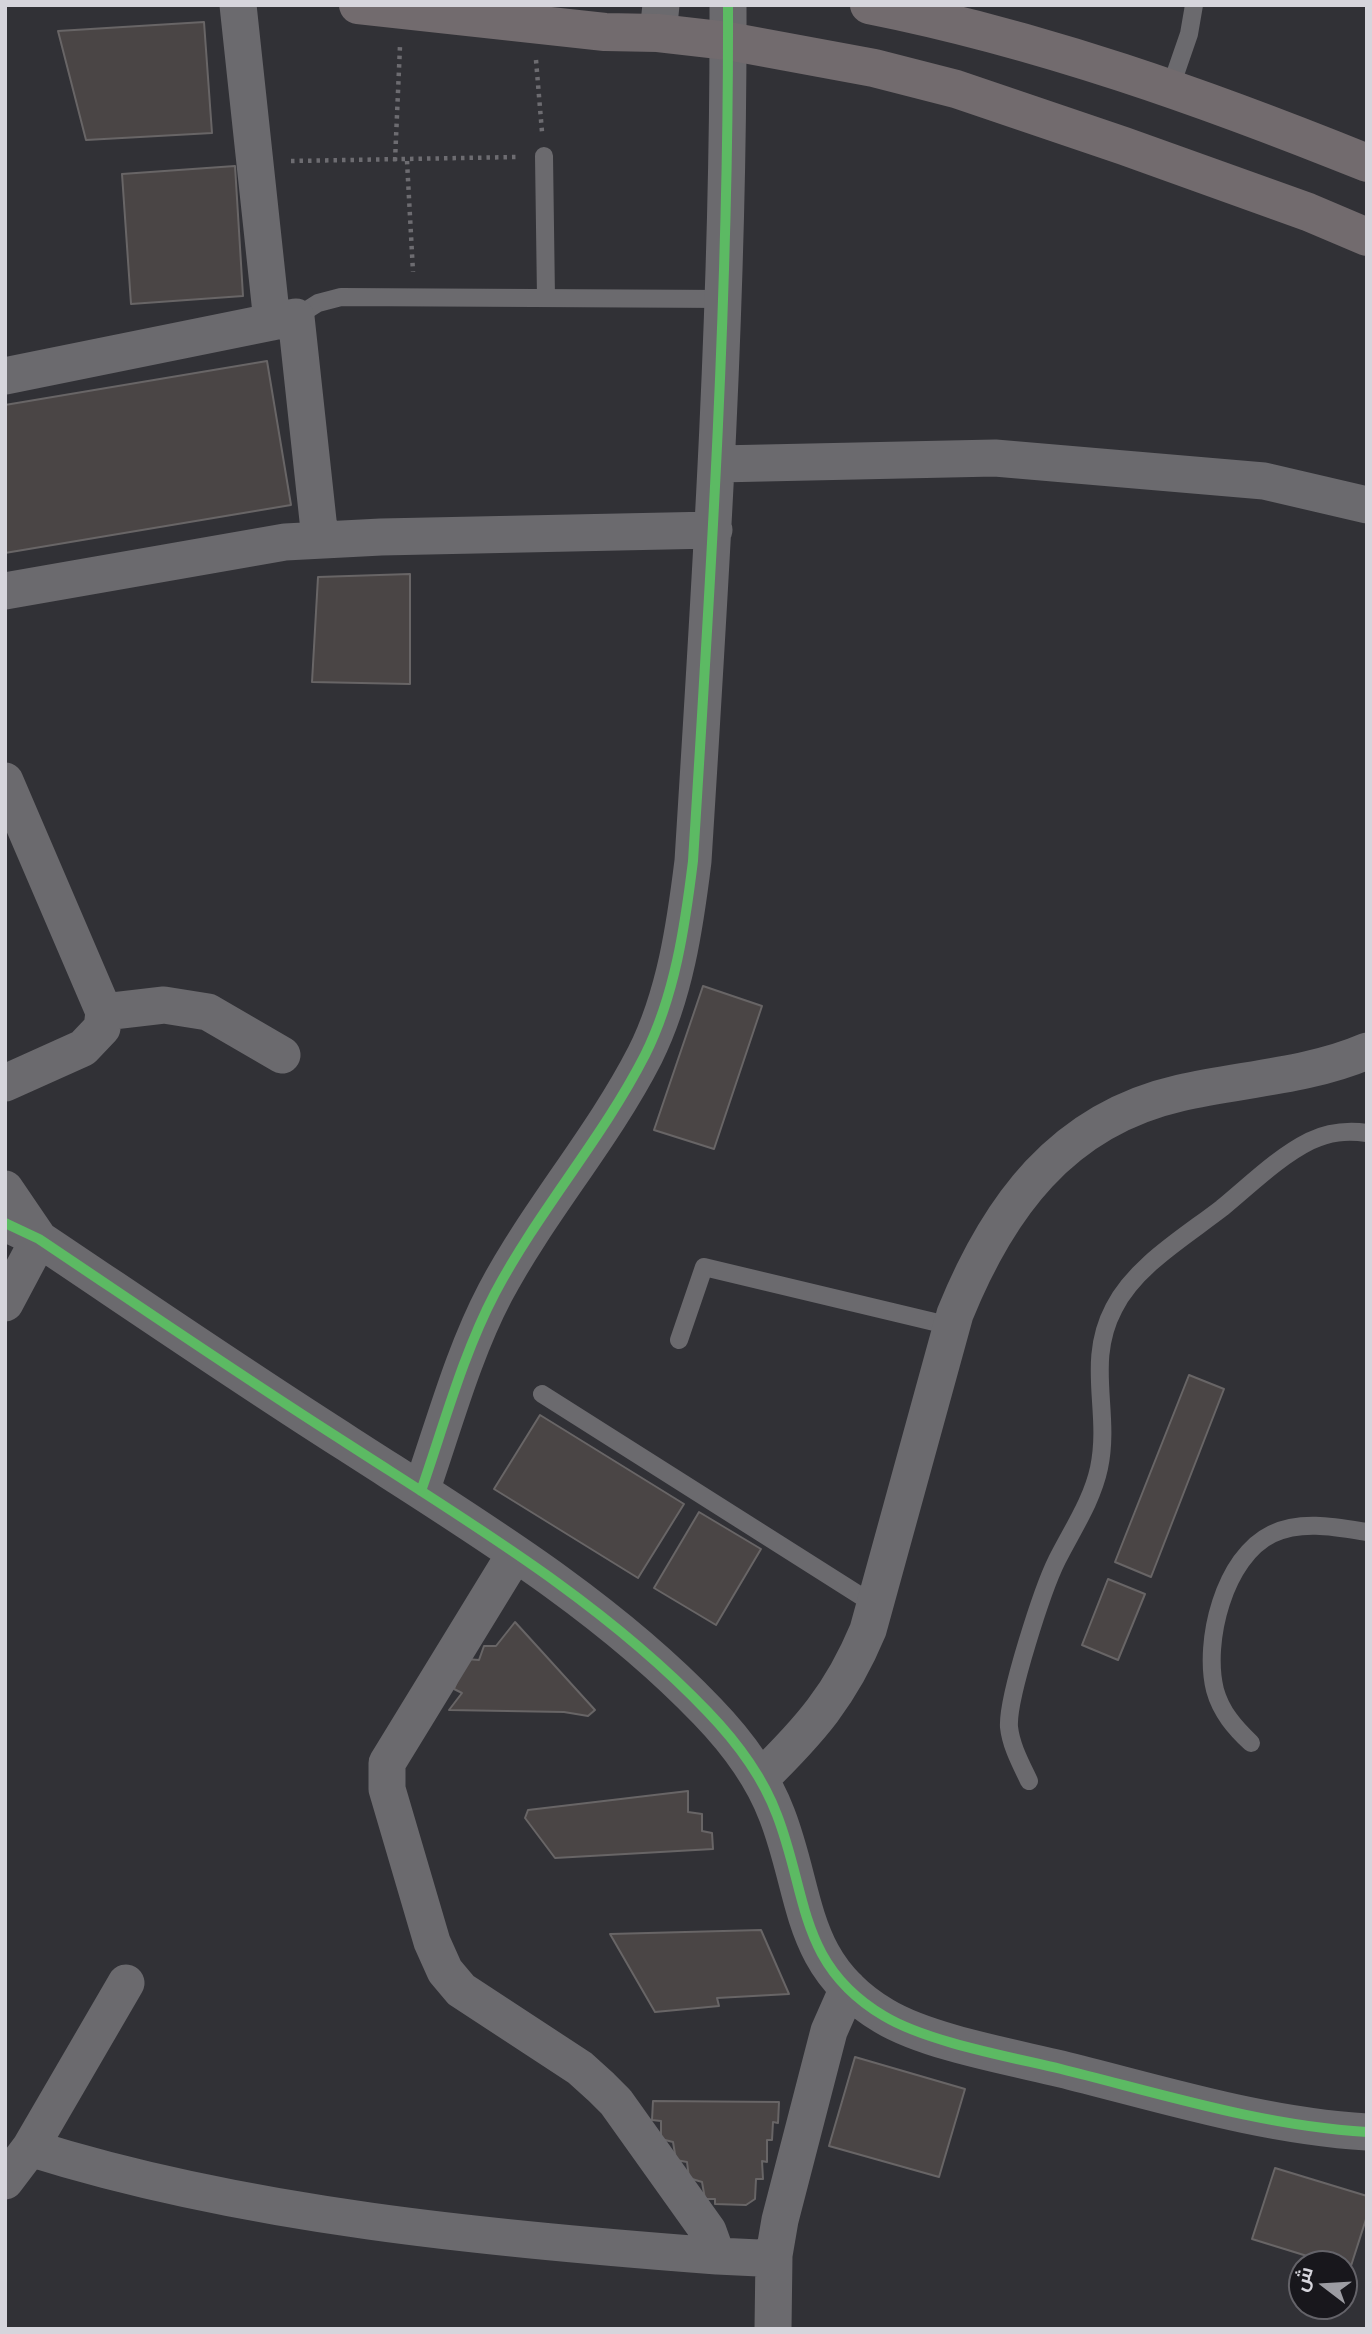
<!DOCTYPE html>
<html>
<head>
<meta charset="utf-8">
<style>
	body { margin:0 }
	#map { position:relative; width:1372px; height:2334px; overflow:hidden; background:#313136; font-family:Overpass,Cairo,sans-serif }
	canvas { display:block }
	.frame { position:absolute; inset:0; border:7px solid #d6d5dc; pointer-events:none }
	.north { position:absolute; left:1288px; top:2250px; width:70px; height:70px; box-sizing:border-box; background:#18171c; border:2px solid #646369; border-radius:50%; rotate:287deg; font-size:19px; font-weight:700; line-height:28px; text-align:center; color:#d6d5dc }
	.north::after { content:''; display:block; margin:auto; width:24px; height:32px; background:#9c9ca2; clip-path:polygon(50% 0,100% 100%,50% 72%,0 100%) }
</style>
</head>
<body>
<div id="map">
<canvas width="1372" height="2334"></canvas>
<div class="frame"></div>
<div class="north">ش</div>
</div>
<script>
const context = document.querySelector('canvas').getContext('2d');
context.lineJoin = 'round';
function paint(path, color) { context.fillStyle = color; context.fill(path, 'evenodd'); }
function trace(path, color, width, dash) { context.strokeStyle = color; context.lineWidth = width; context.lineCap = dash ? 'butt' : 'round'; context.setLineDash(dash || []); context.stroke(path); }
const building = new Path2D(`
	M 204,22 L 212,133 L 86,140 L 58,31 Z
	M 235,166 L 243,296 L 131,304 L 122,174 Z
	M 267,361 L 291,505 L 5,553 L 5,405 Z
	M 410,574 L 410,684 L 312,682 L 318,577 Z
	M 703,986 L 762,1006 L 714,1149 L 654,1130 Z
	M 1189,1375 L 1224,1389 L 1151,1577 L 1115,1562 Z
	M 540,1415 L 684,1504 L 638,1578 L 494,1489 Z
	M 699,1512 L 761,1549 L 716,1625 L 654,1588 Z
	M 1108,1579 L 1145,1594 L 1118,1660 L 1082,1645 Z
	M 515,1622 L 595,1710 L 588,1716 L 564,1712 L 449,1710 L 462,1693 L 454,1689 L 466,1659 L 479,1660 L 484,1646 L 496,1646 Z
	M 688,1791 L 688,1812 L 702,1814 L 702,1831 L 712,1833 L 713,1849 L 555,1858 L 525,1818 L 528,1810 Z
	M 761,1930 L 789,1994 L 717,1998 L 719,2006 L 655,2012 L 610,1934 Z
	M 855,2057 L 965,2089 L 939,2177 L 829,2146 Z
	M 653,2101 L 779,2102 L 778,2123 L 773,2122 L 772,2140 L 767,2140 L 767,2162 L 762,2161 L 763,2179 L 756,2179 L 755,2199 L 746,2205 L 715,2204 L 715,2199 L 705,2199 L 702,2182 L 689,2178 L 687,2162 L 676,2160 L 673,2142 L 661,2139 L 661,2121 L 652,2120 Z
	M 1275,2168 L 1367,2196 L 1367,2216 L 1350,2269 L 1344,2267 L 1344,2264 L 1333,2264 L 1252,2239 Z`);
const path = new Path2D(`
	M 536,60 L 542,132
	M 291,161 L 517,157
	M 395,161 L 400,46
	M 407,161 L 413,272`);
const lane = new Path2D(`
	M 1170,89 L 1189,34 L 1194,5
	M 544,156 L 546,298
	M 296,317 L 318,303 L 341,297 L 726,299
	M 679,1340 L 704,1267 L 951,1326
	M 542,1394 L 875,1605
	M 1251,1743 C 1235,1728 1221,1712 1215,1690 C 1203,1642 1224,1557 1272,1534 C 1301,1520 1336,1527 1367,1532
	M 1029,1781 C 1021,1764 1011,1746 1009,1727 C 1007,1698 1043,1588 1057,1560 C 1072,1530 1092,1501 1099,1468 C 1111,1411 1085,1363 1114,1308 C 1135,1266 1186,1236 1222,1208 C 1250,1185 1278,1157 1310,1141 C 1329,1132 1346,1130 1367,1133`);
const street = new Path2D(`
	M 238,5 L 272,322
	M 658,33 L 661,5
	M 5,376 L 296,317 L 320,539
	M 718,464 L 995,458 L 1264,481 L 1367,505
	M 5,591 L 285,542 L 381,537 L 714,530
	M 5,781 L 104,1012 L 102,1028 L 83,1048 L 5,1083
	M 104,1012 L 164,1005 L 208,1012 L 282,1055
	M 5,1189 L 39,1239
	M 5,1223 L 39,1239 C 142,1308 244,1378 348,1444 C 472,1524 604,1603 707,1711 C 736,1741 762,1775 777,1815 C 808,1895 798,1965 884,2016 C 927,2042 1011,2057 1061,2069 C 1162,2094 1263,2126 1367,2132
	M 5,1303 L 39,1239
	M 421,1491 C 444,1425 463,1354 495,1293 C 539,1210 602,1139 645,1055 C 675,995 685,926 693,861 C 711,575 729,291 728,5
	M 515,1554 L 387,1763 L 387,1789 L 432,1942 L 445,1971 L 461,1990 L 580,2068 L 601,2087 L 616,2102 L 708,2231 L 717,2256 L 759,2258 L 774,2255
	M 760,1779 C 810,1730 841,1695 868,1630 L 955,1314 C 998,1208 1061,1120 1180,1093 C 1241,1079 1309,1076 1367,1051
	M 30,2148 C 246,2216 492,2239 717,2256
	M 5,2181 L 30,2148 L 126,1983
	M 773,2329 L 774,2255 L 780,2220 L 829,2031 L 848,1988`);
const primary = new Path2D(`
	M 358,5 L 605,32 L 658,33 L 728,41 L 874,68 L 956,89 L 1124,146 L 1308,212 L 1367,237
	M 869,5 C 1040,39 1206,98 1367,163`);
const cycleway = new Path2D(`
	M 5,1223 L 39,1239 C 142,1308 244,1378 348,1444 C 472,1524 604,1603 707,1711 C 736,1741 762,1775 777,1815 C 808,1895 798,1965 884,2016 C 927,2042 1011,2057 1061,2069 C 1162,2094 1263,2126 1367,2132
	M 421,1491 C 444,1425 463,1354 495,1293 C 539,1210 602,1139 645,1055 C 675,995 685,926 693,861 C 711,575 729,291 728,5`);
paint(building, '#4a4545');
trace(building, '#686566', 2);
trace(path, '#6d6c71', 4.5, [3.5, 5]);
trace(lane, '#6b6a6e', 18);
trace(street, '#6b6a6e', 37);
trace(primary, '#726b6e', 38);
trace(cycleway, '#5cba63', 10);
</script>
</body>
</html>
